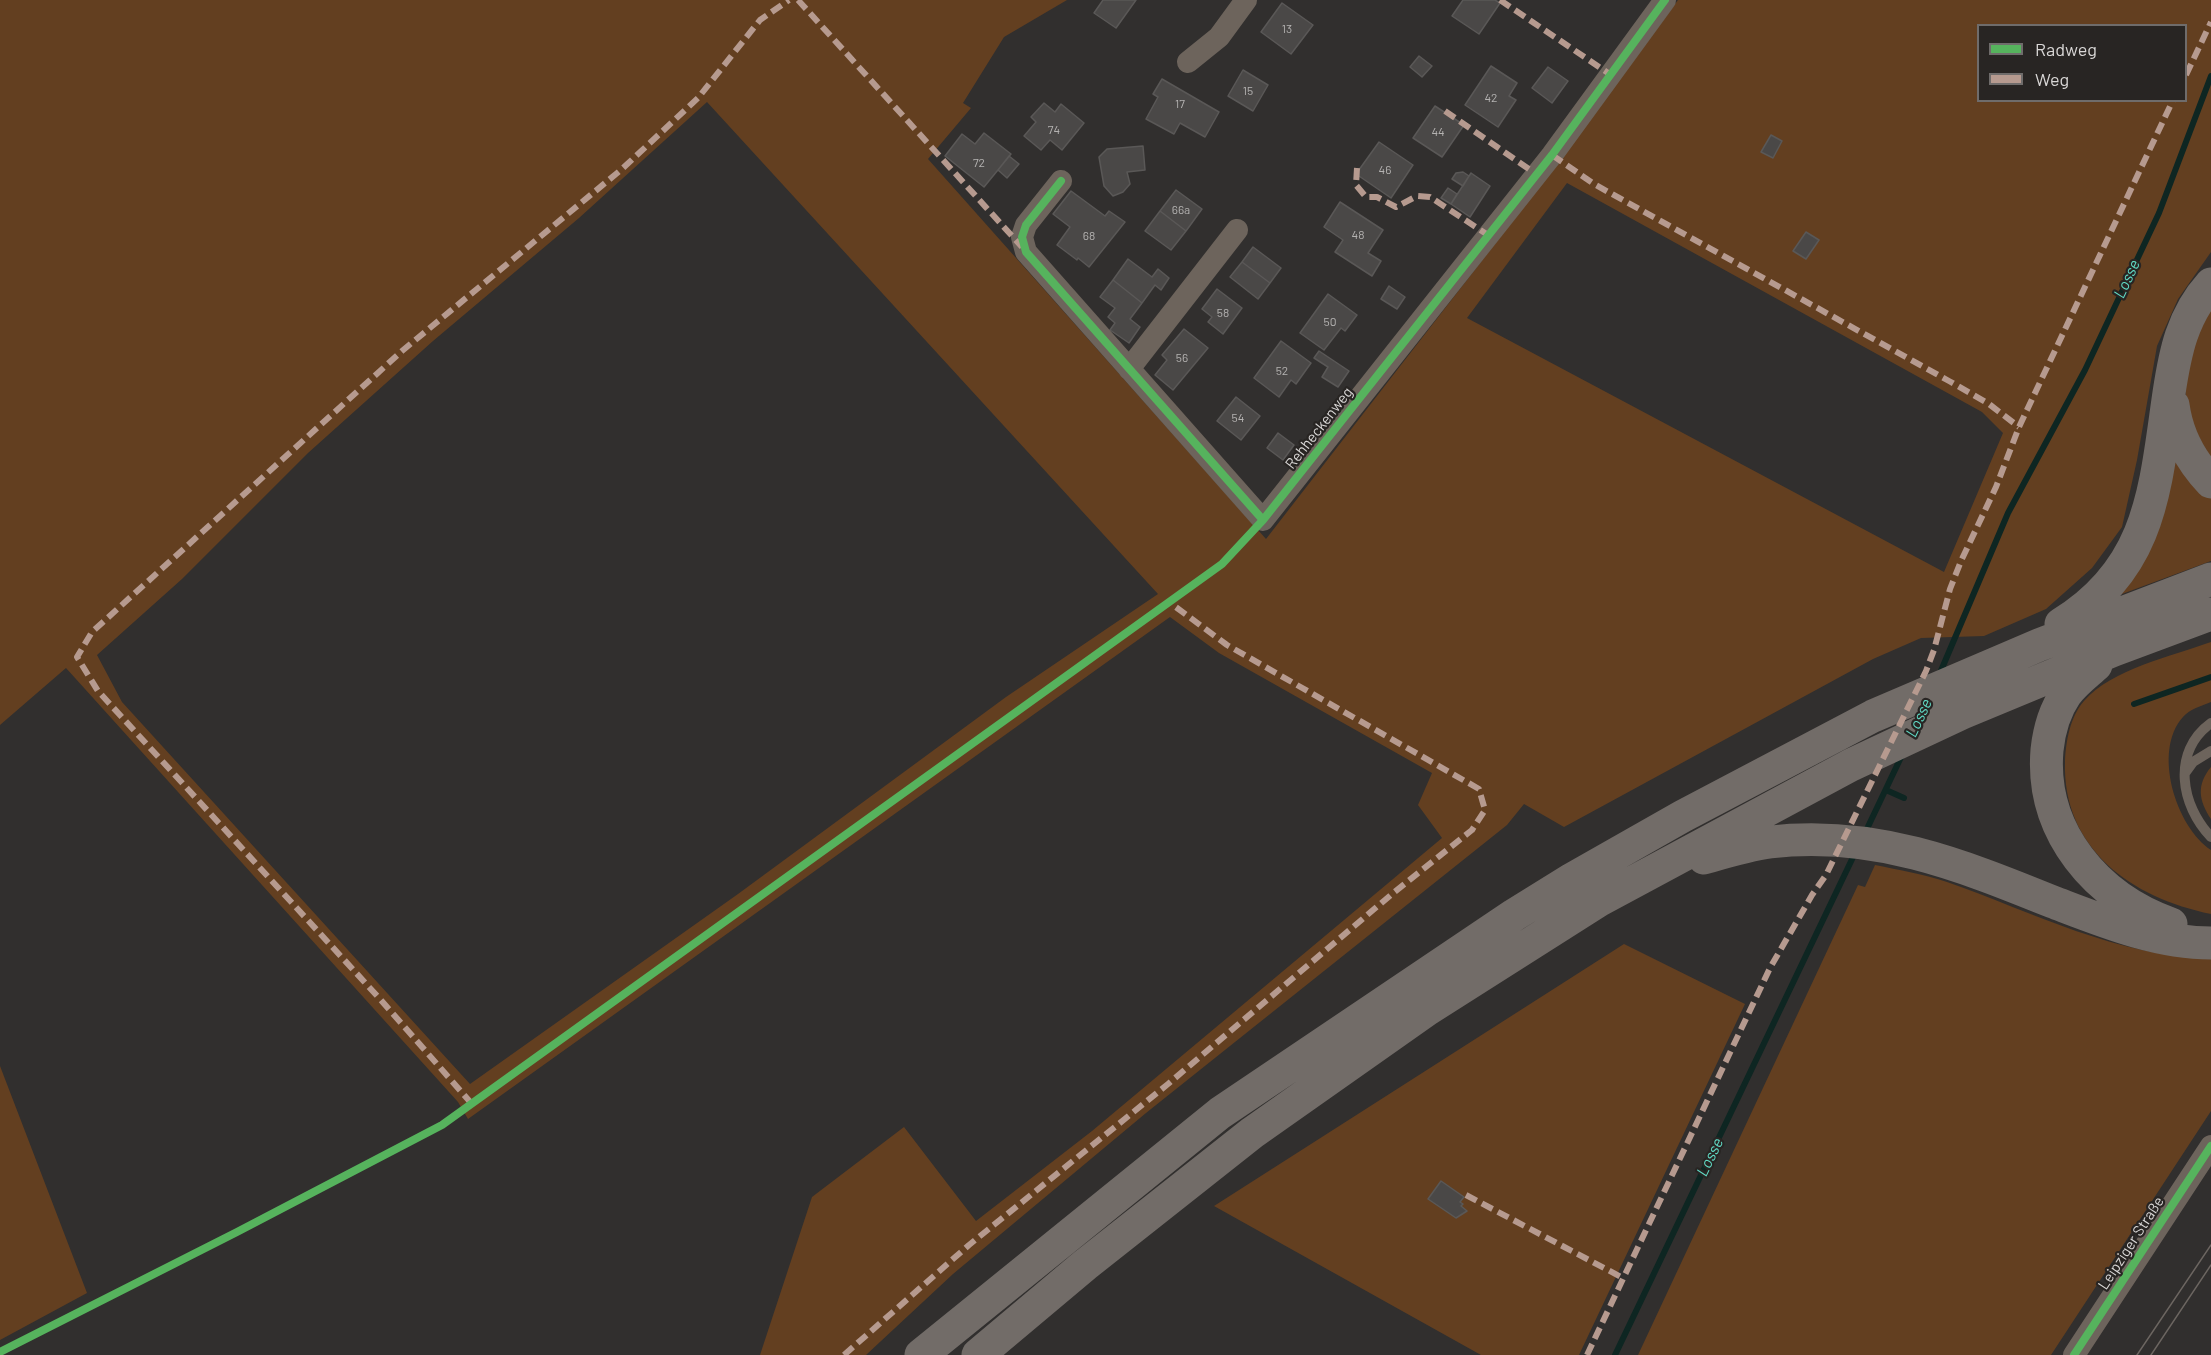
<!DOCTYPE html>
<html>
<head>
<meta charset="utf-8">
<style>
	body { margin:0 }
	#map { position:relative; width:2211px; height:1355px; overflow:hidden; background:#312f2e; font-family:Barlow,sans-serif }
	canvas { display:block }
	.legend { position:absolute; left:1977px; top:24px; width:210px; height:78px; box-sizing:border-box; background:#282523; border:2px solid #6f6c6b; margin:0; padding:8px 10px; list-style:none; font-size:18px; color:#d9d7d6 }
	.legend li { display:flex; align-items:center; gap:12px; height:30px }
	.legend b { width:30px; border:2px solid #6f6c6b }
</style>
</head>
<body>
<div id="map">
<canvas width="2211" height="1355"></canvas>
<ul class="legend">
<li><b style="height:8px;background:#56b35d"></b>Radweg</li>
<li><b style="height:8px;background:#b69a8f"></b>Weg</li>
</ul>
</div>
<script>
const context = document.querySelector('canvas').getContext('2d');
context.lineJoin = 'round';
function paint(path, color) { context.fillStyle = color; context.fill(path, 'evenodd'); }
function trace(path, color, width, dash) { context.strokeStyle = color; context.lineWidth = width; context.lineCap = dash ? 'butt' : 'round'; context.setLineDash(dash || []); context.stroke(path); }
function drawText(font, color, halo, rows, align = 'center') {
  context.font = font + ' Barlow,sans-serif'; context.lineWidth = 4.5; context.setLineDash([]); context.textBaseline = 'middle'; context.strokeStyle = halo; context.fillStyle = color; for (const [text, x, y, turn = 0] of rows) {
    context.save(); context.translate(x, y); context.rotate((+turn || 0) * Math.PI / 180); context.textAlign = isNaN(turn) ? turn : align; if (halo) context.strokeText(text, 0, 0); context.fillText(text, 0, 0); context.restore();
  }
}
const green = new Path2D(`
	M 0,0 L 1067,0 L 1004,37 L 963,103 L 971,108 L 928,159 L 1266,539 L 1567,151 L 1678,0 L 2211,0 L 2211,252 L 2178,299 L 2157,346 L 2137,460 L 2122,527 L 2092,568 L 2046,609 L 1984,636 L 1921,638 L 1873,659 L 1564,827 L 1524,804 L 1507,825 L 1146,1113 L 953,1274 L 866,1355 L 760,1355 L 812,1197 L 904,1127 L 976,1221 L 1092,1131 L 1442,838 L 1418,805 L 1432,773 L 1219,653 L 1170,617 L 468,1119 L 458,1102 L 66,668 L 0,725 ZM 1978,26 L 2186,26 L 2186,100 L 1978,100 ZM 707,102 L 1158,594 L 1006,697 L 738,894 L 470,1084 L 122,702 L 97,655 L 182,579 L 308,453 L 433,341 L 579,218 ZM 1567,183 L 1982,412 L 2003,433 L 1944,572 L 1467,318 Z
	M 2211,305 L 2211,459 C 2188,423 2177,384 2191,342 C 2195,330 2205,317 2211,305 Z
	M 2168,417 L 2211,486 L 2211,561 L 2103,601 Z
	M 2211,642 L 2211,702 C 2201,706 2190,709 2183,717 C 2152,751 2176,827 2211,850 L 2211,914 C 2132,898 2062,849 2065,761 C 2066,741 2070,717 2084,701 C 2112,669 2172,656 2211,642 Z
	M 2211,767 L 2211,819 C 2199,801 2196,785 2211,767 Z
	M 1875,865 C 1899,870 1924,874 1947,882 C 2033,912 2117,957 2211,958 L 2211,1111 L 2051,1355 L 1638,1355 L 1858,885 L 1865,887 Z
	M 1624,944 L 1745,1004 L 1579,1355 L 1481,1355 L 1214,1206 Z
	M 0,1066 L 87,1293 L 0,1340 Z`);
const stream = new Path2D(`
	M 1940,673 L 2008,513 L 2085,370 L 2159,213 L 2211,76
	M 2134,704 L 2211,677
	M 1886,790 L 1904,798
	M 1865,833 L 1903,753
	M 1615,1355 L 1855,853`);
const building = new Path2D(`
	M 1103,0 L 1136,0 L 1116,28 L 1094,13 Z
	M 1463,0 L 1495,0 L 1500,3 L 1479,34 L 1452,16 Z
	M 1282,3 L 1313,25 L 1291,54 L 1261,32 Z
	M 1419,56 L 1432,66 L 1422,77 L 1410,67 Z
	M 1491,66 L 1517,83 L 1509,96 L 1516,100 L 1498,127 L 1465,105 Z
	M 1548,67 L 1568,81 L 1552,103 L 1532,88 Z
	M 1243,70 L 1268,85 L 1253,111 L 1228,96 Z
	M 1162,79 L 1219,112 L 1205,137 L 1180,123 L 1174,134 L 1146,119 L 1158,97 L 1153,94 Z
	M 1044,103 L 1055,112 L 1061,104 L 1084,123 L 1062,150 L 1050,140 L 1041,150 L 1024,136 L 1036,122 L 1031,117 Z
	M 1435,106 L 1464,125 L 1442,157 L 1413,138 Z
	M 984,133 L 1011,154 L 984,187 L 945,156 L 962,134 L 975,144 Z
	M 1771,135 L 1782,141 L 1773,158 L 1761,152 Z
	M 1379,142 L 1413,165 L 1391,198 L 1356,174 Z
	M 1143,146 L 1145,170 L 1127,172 L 1130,184 L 1123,192 L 1113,196 L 1104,186 L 1099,157 L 1107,149 Z
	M 1009,156 L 1019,164 L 1007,178 L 998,170 Z
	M 1463,172 L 1469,176 L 1463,186 L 1452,179 L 1456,173 Z
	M 1471,173 L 1490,186 L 1470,217 L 1451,204 Z
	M 1448,188 L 1457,194 L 1451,204 L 1441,198 Z
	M 1176,190 L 1202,209 L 1186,231 L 1160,211 Z
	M 1071,191 L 1105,216 L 1109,211 L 1125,222 L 1089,267 L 1078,258 L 1077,260 L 1057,245 L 1070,227 L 1053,214 Z
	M 1340,202 L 1383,230 L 1368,253 L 1381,261 L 1372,276 L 1335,252 L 1343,240 L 1324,227 Z
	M 1160,211 L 1186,231 L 1171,250 L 1145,231 Z
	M 1806,232 L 1819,240 L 1806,259 L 1793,251 Z
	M 1253,247 L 1281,268 L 1270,283 L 1242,262 Z
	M 1128,259 L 1152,277 L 1158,269 L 1169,278 L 1161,290 L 1155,285 L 1142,303 L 1113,280 Z
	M 1242,262 L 1270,283 L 1258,299 L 1230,277 Z
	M 1113,280 L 1142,303 L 1130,319 L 1140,327 L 1129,343 L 1110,330 L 1115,323 L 1108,317 L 1115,308 L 1100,297 Z
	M 1389,286 L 1405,297 L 1397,309 L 1381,299 Z
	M 1217,289 L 1242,308 L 1223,334 L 1208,322 L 1212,317 L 1202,309 Z
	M 1328,294 L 1357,315 L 1345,331 L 1341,328 L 1324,350 L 1300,333 Z
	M 1184,329 L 1208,348 L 1173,390 L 1155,375 L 1167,360 L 1162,355 Z
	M 1281,341 L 1311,363 L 1296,384 L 1291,380 L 1279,397 L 1254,378 Z
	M 1319,351 L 1349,371 L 1338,387 L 1322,377 L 1328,367 L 1314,358 Z
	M 1236,397 L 1260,416 L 1241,440 L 1217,421 Z
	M 1278,433 L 1294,445 L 1283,460 L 1267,448 Z
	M 1441,1181 L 1464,1197 L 1460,1202 L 1463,1204 L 1461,1206 L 1467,1211 L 1456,1218 L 1428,1199 Z`);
const lane = new Path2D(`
	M 2211,723 C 2171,752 2181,806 2211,837
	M 2185,773 L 2193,762 L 2211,751`);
const street = new Path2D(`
	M 1188,62 L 1219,37 L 1246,0
	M 1061,181 L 1026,225 L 1022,237 L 1026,252 L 1263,520 L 1552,155 L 1665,0
	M 1129,369 L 1237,230
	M 2074,1355 L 2211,1146`);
const highway = new Path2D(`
	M 2173,405 C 2177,435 2190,460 2211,482
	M 2061,624 C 2152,568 2155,489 2169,393 C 2175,353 2182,316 2211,284
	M 2096,665 C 2086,674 2074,683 2066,694 C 2055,710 2049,731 2047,750 C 2040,832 2097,898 2171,924
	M 1704,858 C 1725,852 1748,845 1770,842 C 1874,830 1959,864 2053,902 C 2103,921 2156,943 2211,943
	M 921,1355 L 1220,1113 L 1514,915 L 1572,879 L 1683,816 L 1873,716 L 2039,645 L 2211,579
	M 978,1355 L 1085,1265 L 1252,1133 L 1428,1009 L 1598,901 L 1851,765 L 1962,713 L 2114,650 L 2211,614`);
const tram = new Path2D(`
	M 2137,1355 L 2211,1245
	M 2151,1355 L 2211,1265`);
const quiet = new Path2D(`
	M 798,0 L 1022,247
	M 1500,0 L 1611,75
	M 2186,75 L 2211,22
	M 1445,111 L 1536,174
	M 1552,155 L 1594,184 L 1949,381 L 1989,404 L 2019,427
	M 1357,168 L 1356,185 L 1366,197 L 1377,197 L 1396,207 L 1417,196 L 1430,197 L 1488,235
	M 472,1104 L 380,999 L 98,691 L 77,657 L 92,632 L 402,351 L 622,169 L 698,98 L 760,20 L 789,0
	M 1466,1195 L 1623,1278
	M 844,1355 L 969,1245 L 1168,1084 L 1392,894 L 1472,830 L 1485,810 L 1479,789 L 1227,645 L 1169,602
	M 1587,1355 L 1770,968 L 1812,895 L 1826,875 L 1926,671 L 1934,650 L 1950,589 L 1961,561 L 1996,487 L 2019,427 L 2173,100`);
const cycleway = new Path2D(`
	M 1061,181 L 1026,225 L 1022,237 L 1026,252 L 1263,520
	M 0,1352 L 237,1232 L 442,1125 L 1222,564 L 1263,520 L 1552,155 L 1665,0
	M 2074,1355 L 2211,1146`);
const numberNames = [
	["13",1287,29],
	["15",1248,91],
	["42",1491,98],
	["17",1180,104],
	["74",1054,130],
	["44",1438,132],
	["72",979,163],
	["46",1385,170],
	["66a",1181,210],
	["48",1358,235],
	["68",1089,236],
	["58",1223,313],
	["50",1330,322],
	["56",1182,358],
	["52",1282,371],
	["54",1238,418]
];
const streetNames = [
	["Rehheckenweg",1319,428,-52],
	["Leipziger Straße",2131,1243,-57]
];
const waterNames = [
	["Losse",2127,279,-65],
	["Losse",1919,718,-65],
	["Losse",1710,1157,-64]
];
paint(green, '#633f20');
trace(stream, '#0e2622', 6);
paint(building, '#4a4847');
trace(building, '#5a5857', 1.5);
trace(lane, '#6d645c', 10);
trace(street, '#6d645c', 22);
trace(highway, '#726c68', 33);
trace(tram, '#6c6661', 1.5);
trace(quiet, '#b69a8f', 6, [12, 6]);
trace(cycleway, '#56b35d', 8);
drawText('12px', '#b5b3b2', null, numberNames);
drawText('15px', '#d9d7d6', '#282523', streetNames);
drawText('italic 16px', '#61dbc6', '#282523', waterNames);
</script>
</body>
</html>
